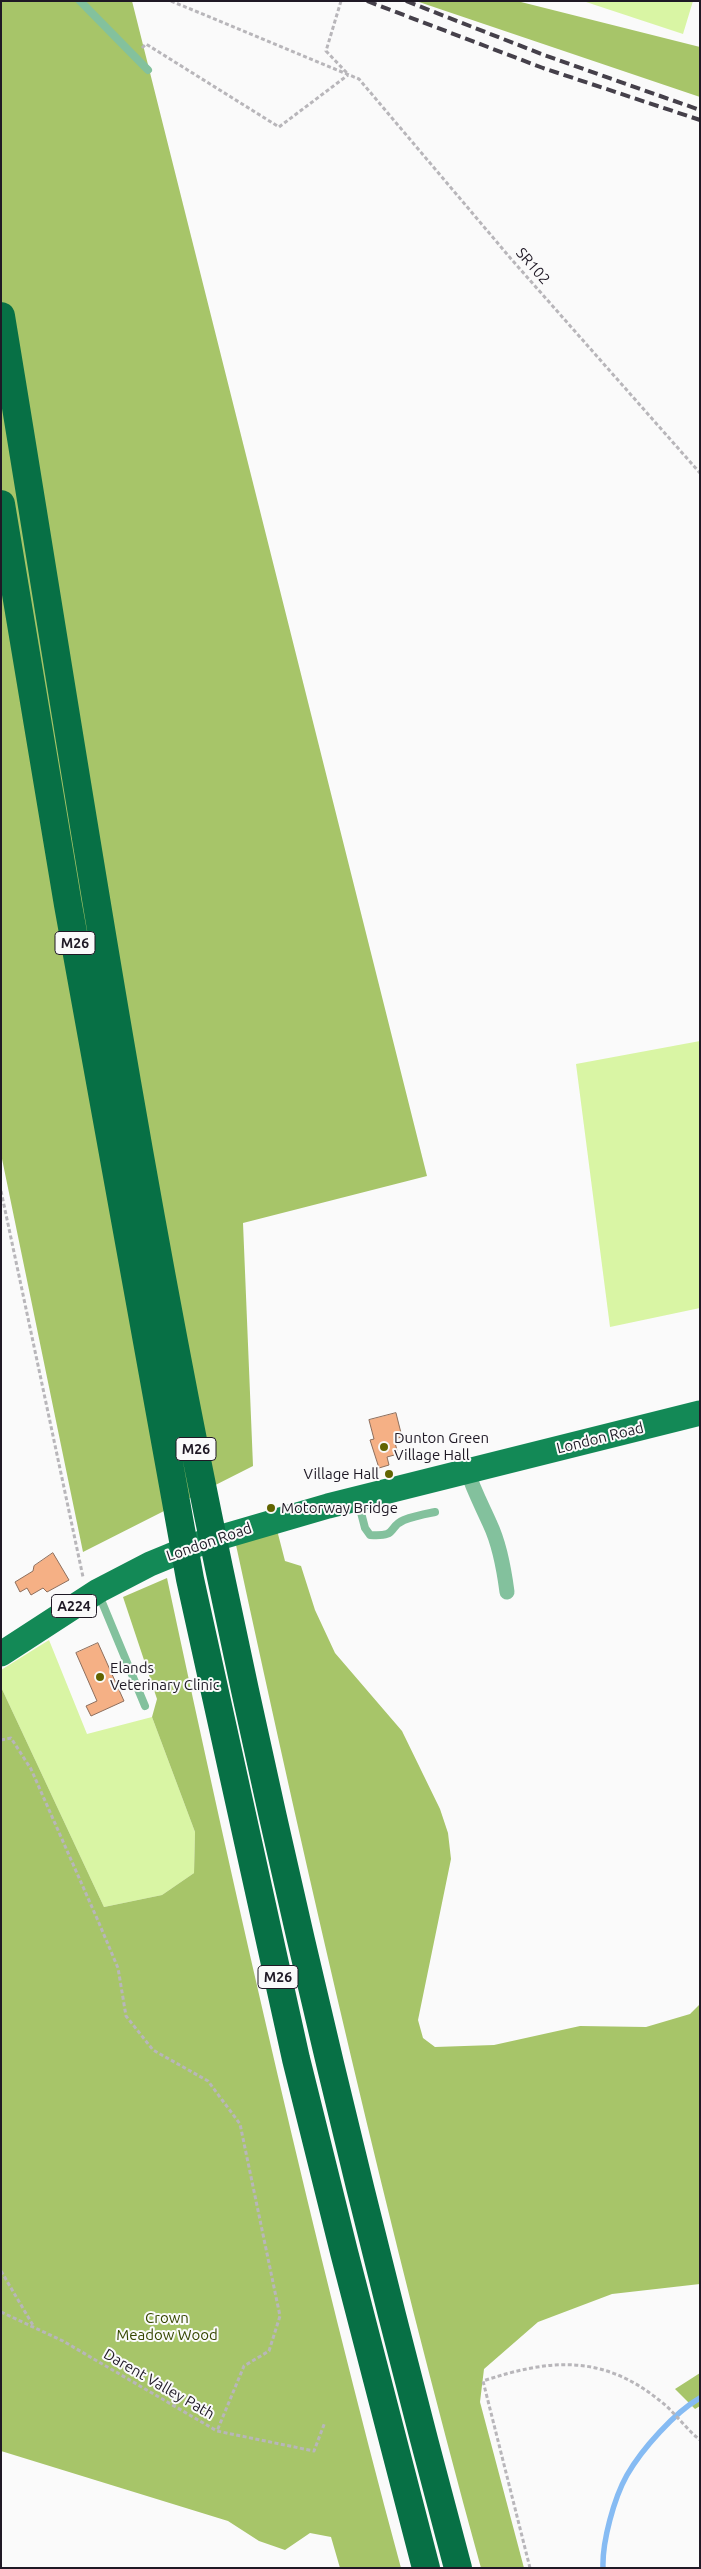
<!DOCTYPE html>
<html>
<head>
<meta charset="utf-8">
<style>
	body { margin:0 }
	#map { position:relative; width:701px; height:2569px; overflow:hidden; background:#fafafa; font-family:Ubuntu,sans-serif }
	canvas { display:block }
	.frame { position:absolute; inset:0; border:2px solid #1f1925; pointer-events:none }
</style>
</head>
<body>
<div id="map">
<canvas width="701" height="2569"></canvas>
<div class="frame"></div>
</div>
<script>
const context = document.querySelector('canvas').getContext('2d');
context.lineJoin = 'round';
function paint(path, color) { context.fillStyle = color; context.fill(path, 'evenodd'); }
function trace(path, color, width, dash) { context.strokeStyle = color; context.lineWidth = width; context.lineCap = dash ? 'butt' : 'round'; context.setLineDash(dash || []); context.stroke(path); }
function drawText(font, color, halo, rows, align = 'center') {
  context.font = font + ' Ubuntu,sans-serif'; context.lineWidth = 4; context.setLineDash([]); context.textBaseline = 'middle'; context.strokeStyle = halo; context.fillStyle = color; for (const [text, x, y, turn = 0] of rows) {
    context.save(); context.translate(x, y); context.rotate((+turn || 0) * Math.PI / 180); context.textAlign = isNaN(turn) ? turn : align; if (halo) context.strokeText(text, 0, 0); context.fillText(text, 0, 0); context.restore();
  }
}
const green = new Path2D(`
	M 583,1 L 693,1 L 683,34 Z
	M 700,1041 L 700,1308 L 610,1327 L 576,1064 Z
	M 49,1640 L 87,1734 L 152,1717 L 195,1832 L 194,1873 L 162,1895 L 104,1907 L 1,1687 L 1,1670 Z`);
const forest = new Path2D(`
	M 1,1 L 132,1 L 427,1176 L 243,1223 L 253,1466 L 83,1552 L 1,1154 Z
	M 416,1 L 517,1 L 700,47 L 700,97 Z
	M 277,1530 L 285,1561 L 301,1566 L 315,1610 L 335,1653 L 402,1731 L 440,1809 L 448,1833 L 451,1859 L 418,2020 L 423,2038 L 435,2047 L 494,2045 L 580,2026 L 646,2027 L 690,2014 L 700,2004 L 700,2284 L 612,2294 L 538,2322 L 484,2369 L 480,2402 L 524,2568 L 481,2568 C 388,2229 310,1888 236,1545 Z
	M 167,1578 C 238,1910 313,2240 401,2568 L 340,2568 L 331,2537 L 310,2533 L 285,2550 L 259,2541 L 228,2521 L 1,2451 L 1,1687 L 104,1907 L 162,1895 L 194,1873 L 195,1832 L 152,1717 L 157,1699 L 123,1597 Z
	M 700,2373 L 700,2406 L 695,2409 L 675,2389 Z`);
const stream = new Path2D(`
	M 603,2568 C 602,2542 614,2498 627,2475 C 642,2449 674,2413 700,2398`);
const building = new Path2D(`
	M 396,1413 L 402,1437 L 394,1439 L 398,1454 L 387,1457 L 389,1465 L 379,1468 L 370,1440 L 374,1439 L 369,1420 Z
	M 53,1553 L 69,1580 L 47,1592 L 43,1588 L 31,1595 L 27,1588 L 20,1592 L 15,1582 L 33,1571 L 34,1566 Z
	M 98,1643 L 124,1701 L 91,1716 L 86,1706 L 97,1701 L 76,1653 Z`);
const path = new Path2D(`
	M 171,1 L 359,79 L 512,260 L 700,473
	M 341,1 L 326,51 L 347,73
	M 142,48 L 146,44 L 279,127 L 348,75
	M 1,1191 L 83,1577
	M 1,1740 L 11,1738 L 31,1769 L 99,1923 L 118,1968 L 126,2016 L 153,2050 L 208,2081 L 240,2124 L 280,2316 L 269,2351 L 244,2366 L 217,2431
	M 1,2271 L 34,2327
	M 1,2312 L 63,2341 L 217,2431 L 314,2451 L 325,2422
	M 530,2568 L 483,2381 C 549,2359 602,2354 659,2400 C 674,2411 685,2428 700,2440`);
const lane = new Path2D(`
	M 80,1 L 148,70
	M 358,1501 L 365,1528 L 370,1535 C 399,1537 387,1527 404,1520 C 414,1516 425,1514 435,1512
	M 99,1595 L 145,1706`);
const street = new Path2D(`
	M 467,1470 C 473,1489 482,1506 490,1524 C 500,1545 504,1569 507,1592`);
const primary = new Path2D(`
	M 1,1654 L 98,1591 L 150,1564 L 201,1543 L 328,1506 L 700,1413`);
const highway = new Path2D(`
	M 1,316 C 70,733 132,1153 219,1568 C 289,1903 369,2236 458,2568
	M 1,504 L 68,905 L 190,1579 L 296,2059 L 344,2252 L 426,2568`);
const rail = new Path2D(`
	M 367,1 L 543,68 L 700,120
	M 406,1 L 544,55 L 700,110`);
const markers = [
	[384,1447,5,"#616400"],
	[389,1474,5,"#616400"],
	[271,1508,5,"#616400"],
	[100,1677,5,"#616400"]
];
const shields = [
	[75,943,40],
	[196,1449,40],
	[74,1606,45],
	[278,1977,40]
];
const shieldNames = [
	["M26",75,943],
	["M26",196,1449],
	["A224",74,1606],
	["M26",278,1977]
];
const streetNames = [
	["SR102",533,266,49],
	["London Road",600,1438,-14],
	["London Road",209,1542,-19],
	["Darent Valley Path",159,2384,30]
];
const poiNames = [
	["Dunton Green",394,1438],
	["Village Hall",394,1455],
	["Village Hall",379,1474,"right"],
	["Motorway Bridge",281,1508],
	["Elands",110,1668],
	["Veterinary Clinic",110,1685]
];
const parkNames = [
	["Crown",167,2318],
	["Meadow Wood",167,2335]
];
paint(green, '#d9f5a4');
paint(forest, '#a7c569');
trace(stream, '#86bbf3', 5.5);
paint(building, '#f5b085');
trace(building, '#8d6e5c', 1);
trace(path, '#b8b6ba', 3, [4, 2.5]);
trace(lane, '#83c19d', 8);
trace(street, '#83c19d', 15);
trace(primary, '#138956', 25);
trace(highway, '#077045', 28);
trace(rail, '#45404a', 4, [10, 5]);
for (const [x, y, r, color] of markers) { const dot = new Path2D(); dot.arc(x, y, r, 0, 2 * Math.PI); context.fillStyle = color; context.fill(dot); trace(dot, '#fafafa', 2); }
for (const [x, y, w] of shields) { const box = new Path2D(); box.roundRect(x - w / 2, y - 11.5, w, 23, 4); context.fillStyle = '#fafafa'; context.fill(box); trace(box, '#1f1925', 1); }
drawText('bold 14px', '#1f1925', null, shieldNames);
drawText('15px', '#1f1925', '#fafafa', streetNames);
drawText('15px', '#1f1925', '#fafafa', poiNames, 'left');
drawText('15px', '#364700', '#fafafa', parkNames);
</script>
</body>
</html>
